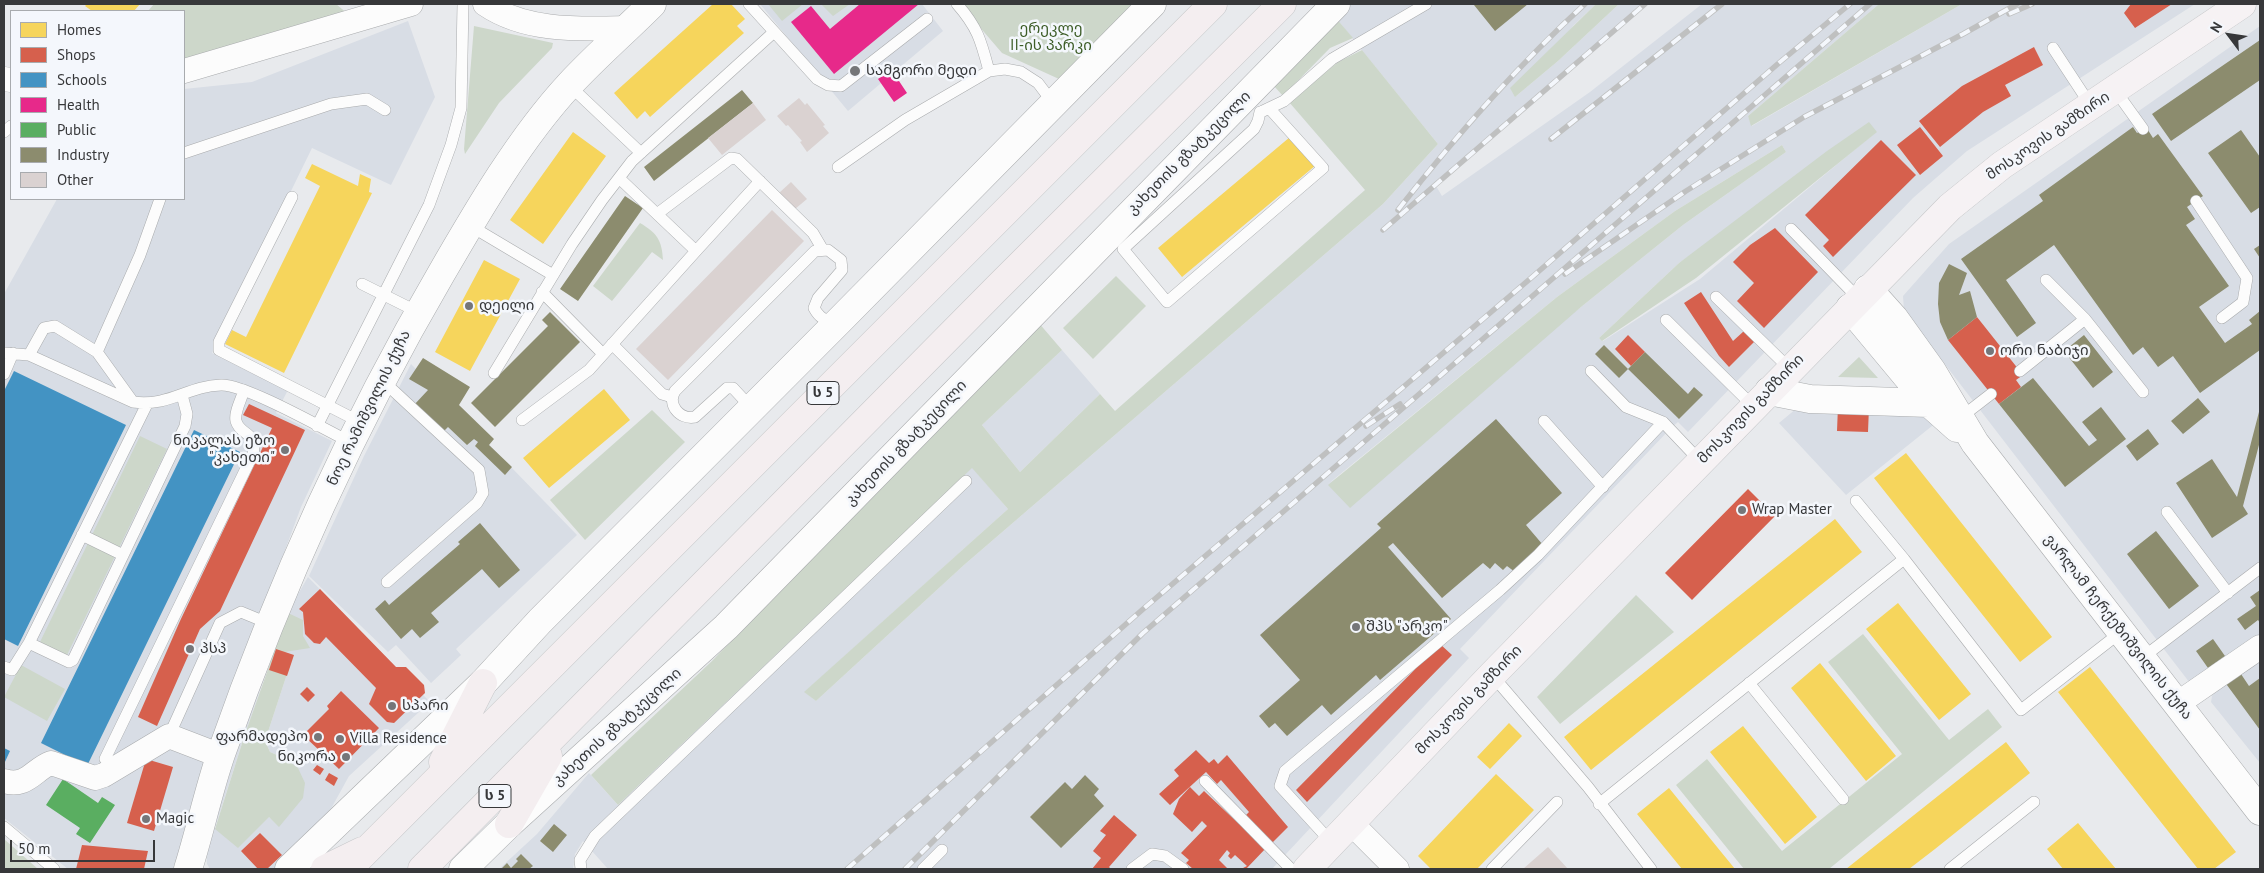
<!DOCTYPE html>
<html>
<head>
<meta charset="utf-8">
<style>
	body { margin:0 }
	#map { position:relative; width:2264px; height:873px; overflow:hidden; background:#e8eaed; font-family:"PT Sans",sans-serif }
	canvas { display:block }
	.frame { position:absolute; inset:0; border:5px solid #37383a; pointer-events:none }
	.legend { position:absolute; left:10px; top:10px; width:175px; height:190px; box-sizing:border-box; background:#f4f7fc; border:1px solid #a8abae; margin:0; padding:6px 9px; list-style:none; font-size:15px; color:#37383a }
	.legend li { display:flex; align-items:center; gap:10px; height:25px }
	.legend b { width:25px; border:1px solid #a8abae }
	.north { position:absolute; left:2204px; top:10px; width:50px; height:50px; -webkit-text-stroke:4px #f4f7fc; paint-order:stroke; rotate:301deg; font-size:14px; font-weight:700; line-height:20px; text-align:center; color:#37383a }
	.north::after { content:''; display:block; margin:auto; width:18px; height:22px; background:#37383a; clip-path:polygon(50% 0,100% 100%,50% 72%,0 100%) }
	.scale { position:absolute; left:10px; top:840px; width:145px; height:22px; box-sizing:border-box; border:2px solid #37383a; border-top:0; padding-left:6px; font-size:15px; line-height:18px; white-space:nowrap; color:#37383a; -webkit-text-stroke:4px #f4f7fc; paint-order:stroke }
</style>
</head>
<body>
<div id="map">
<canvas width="2264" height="873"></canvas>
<div class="frame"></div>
<ul class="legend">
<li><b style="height:14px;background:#f6d55c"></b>Homes</li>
<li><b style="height:14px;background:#d6604d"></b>Shops</li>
<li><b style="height:14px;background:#4393c3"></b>Schools</li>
<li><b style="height:14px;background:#e7298a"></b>Health</li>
<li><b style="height:14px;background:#5aae61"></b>Public</li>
<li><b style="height:14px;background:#8c8c6e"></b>Industry</li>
<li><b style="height:14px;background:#dad2d1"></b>Other</li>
</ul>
<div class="north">N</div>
<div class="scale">50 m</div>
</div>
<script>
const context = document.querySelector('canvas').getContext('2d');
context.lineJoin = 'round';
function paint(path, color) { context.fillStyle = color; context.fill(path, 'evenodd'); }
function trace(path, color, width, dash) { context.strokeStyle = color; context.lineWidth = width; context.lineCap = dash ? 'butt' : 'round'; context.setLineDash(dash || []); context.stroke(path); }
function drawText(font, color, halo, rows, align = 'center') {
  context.font = font + ' "PT Sans","Noto Sans Georgian",sans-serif'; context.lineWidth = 5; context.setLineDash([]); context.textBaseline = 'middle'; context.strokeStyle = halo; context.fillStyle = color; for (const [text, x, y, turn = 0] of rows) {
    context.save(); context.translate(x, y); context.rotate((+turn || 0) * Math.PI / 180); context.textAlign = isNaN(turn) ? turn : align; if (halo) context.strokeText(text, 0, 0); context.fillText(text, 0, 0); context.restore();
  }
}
const built = new Path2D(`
	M 760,4 L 922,4 L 943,31 L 848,111 Z
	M 1349,4 L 1596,4 L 1574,25 L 1515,97 L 1558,61 L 1619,4 L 1645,4 L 1546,92 L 1436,186 L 1442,196 L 1590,92 L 1702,4 L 1879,4 L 1748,116 L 1752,126 L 1962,4 L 2195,4 L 1967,151 L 1913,198 L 1688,432 L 1678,422 L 1670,429 L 1460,649 L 1469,658 L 1272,869 L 608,869 L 583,841 L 575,854 L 573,869 L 499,869 L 537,834 L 589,773 L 618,805 L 972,467 L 1008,509 L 805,692 L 816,701 L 964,565 L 1383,204 L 1438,144 L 1335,17 ZM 1877,131 L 1700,279 L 1603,341 L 1599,338 L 1679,263 ZM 1782,145 L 1786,152 L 1683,225 L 1581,307 L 1328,484 L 1557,297 L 1675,211 Z
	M 408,21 L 435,97 L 391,185 L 312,148 L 212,353 L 288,390 L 276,413 L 332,441 L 301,507 L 226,710 L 175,869 L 68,869 L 4,818 L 4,294 L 57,199 L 184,199 L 184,89 L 252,82 Z
	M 2260,26 L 2260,640 L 2193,687 L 1904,311 L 1903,296 L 1949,244 Z
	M 1062,350 L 1100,394 L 1020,472 L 982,425 Z
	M 411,364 L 577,535 L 456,649 L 461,655 L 431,683 L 396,645 L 388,652 L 309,576 L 364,456 Z
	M 1893,407 L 1937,422 L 1846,495 L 1779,423 L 1797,408 Z
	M 308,577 L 430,702 L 349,776 L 327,816 L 274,869 L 210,869 L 207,864 L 206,851 L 242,734 L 280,625 ZM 302,625 L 303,636 L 279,653 L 287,674 L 265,741 L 270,752 L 286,759 L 279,826 L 269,817 L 215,828 L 245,734 L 282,627 Z
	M 2260,654 L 2260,763 L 2211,702 L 2214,685 Z`);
const green = new Path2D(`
	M 154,4 L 336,4 L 348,14 L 184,63 L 184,11 L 148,11 Z
	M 768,4 L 803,4 L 782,21 Z
	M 821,4 L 850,4 L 833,16 Z
	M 960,4 L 1133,4 L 1059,79 L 1002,53 Z
	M 1596,4 L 1619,4 L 1558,61 L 1515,97 L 1510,88 Z
	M 1879,4 L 1962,4 L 1751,126 L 1748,116 Z
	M 1335,17 L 1353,38 L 1330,48 L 1283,96 L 1274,86 Z
	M 474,26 L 553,43 L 552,48 L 499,103 L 465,154 L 464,149 Z
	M 1362,50 L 1438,144 L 1383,204 L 964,565 L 816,701 L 804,692 L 1008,509 L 972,468 L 618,805 L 591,775 L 712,661 L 1038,322 L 1062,350 L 982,425 L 1020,472 L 1100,394 L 1115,411 L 1365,190 L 1289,102 L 1338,62 Z
	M 1869,122 L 1877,132 L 1696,278 L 1602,341 L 1599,338 L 1679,263 L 1827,151 Z
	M 1782,145 L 1786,152 L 1683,225 L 1581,307 L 1350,508 L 1328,485 L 1557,297 L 1675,211 Z
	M 640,223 C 657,233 662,240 663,260 L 652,252 L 612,301 L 593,286 Z
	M 1116,276 L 1146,306 L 1093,359 L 1063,328 Z
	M 1859,357 L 1878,378 L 1838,377 Z
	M 652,410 L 685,442 L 585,540 L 550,500 Z
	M 140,436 L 167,449 L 67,655 L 40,642 Z
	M 1636,595 L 1674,632 L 1560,724 L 1537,697 Z
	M 288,613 L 303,620 L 303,636 L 310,648 L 278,653 L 287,674 L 265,741 L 270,752 L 286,759 L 298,768 L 305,783 L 303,798 L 279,827 L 269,817 L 238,848 L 215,829 L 245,734 Z
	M 1863,634 L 1949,740 L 1988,709 L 2002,727 L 1829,869 L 1744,869 L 1676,785 L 1707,759 L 1782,851 L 1902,754 L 1828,662 Z
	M 21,665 L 65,689 L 47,721 L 4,697 Z
	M 4,839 L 38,869 L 4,869 Z`);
const homes = new Path2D(`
	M 87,4 L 140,4 L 134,11 L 92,11 L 85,6 Z
	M 713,4 L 731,4 L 745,19 L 737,26 L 744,33 L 650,117 L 645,111 L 637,119 L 614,93 Z
	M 573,132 L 606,156 L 543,244 L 510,220 Z
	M 1290,137 L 1316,165 L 1182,277 L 1158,248 Z
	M 312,164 L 358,186 L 360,174 L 371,179 L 369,192 L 372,193 L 284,373 L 225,344 L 232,330 L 246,337 L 320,186 L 305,178 Z
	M 484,260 L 520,279 L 470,371 L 435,352 Z
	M 604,389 L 630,420 L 549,488 L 523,458 Z
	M 1906,453 L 2052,637 L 2020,662 L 1874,478 Z
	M 1835,519 L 1862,552 L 1591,770 L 1564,737 Z
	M 1898,603 L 1971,694 L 1939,720 L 1866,629 Z
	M 1820,663 L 1896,756 L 1866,781 L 1791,688 Z
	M 2090,667 L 2236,852 L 2214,869 L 2198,869 L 2058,692 Z
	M 1509,723 L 1522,736 L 1490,769 L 1477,757 Z
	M 1743,726 L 1817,817 L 1785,844 L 1710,752 Z
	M 2006,742 L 2030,773 L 1935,849 L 1909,869 L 1846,869 Z
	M 1496,774 L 1534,810 L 1477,869 L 1431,869 L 1418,856 Z
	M 1669,788 L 1735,869 L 1682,869 L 1637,814 Z
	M 2078,823 L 2116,869 L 2063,869 L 2047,849 Z`);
const shops = new Path2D(`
	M 2131,4 L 2172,4 L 2135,28 L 2124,13 Z
	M 2034,47 L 2043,65 L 2005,85 L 2011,96 L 1983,112 L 1940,147 L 1919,121 L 1962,86 Z
	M 1920,127 L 1943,156 L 1920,175 L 1897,145 Z
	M 1881,140 L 1916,175 L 1833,257 L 1823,246 L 1829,240 L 1805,215 Z
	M 1775,228 L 1818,272 L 1764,328 L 1737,301 L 1754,283 L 1733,262 L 1750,245 Z
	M 1701,292 L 1733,341 L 1744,331 L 1755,341 L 1729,367 L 1719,356 L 1684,303 Z
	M 1977,317 L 2023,375 L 2016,380 L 2021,387 L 1999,404 L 1948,340 Z
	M 1628,335 L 1645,352 L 1631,366 L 1615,349 Z
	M 249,404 L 305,430 L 220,611 L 200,629 L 157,726 L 138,717 L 180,621 L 272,428 L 243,415 Z
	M 1838,406 L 1869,407 L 1868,432 L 1837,431 Z
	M 1748,489 L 1775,516 L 1692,600 L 1665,573 Z
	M 320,589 L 396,667 L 406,667 L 424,685 L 425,693 L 394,723 L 387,722 L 369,704 L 376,688 L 326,637 L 320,644 L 314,643 L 305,634 L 303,612 L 299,609 Z
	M 1440,644 L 1452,655 L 1307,802 L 1296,790 Z
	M 276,649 L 294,655 L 287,676 L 269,670 Z
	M 307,687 L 315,695 L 308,702 L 300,694 Z
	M 341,691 L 379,728 L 339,769 L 303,735 L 329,709 L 327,706 Z
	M 1196,750 L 1209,763 L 1214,759 L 1218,764 L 1227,755 L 1288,827 L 1270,845 L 1243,818 L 1249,812 L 1221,780 L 1217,784 L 1206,772 L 1170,805 L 1159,794 L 1179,776 L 1174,770 Z
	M 146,759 L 173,767 L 154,831 L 127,823 Z
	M 317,765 L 324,769 L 320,775 L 313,770 Z
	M 329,773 L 338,778 L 334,786 L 325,780 Z
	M 1190,787 L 1199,796 L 1204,791 L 1239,824 L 1241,822 L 1267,847 L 1246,869 L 1241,869 L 1247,866 L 1235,855 L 1231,859 L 1228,856 L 1230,853 L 1227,850 L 1219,860 L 1227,868 L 1226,869 L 1193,869 L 1186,863 L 1189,860 L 1181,853 L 1207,826 L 1202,821 L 1192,832 L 1173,814 L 1179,799 Z
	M 1114,815 L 1137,835 L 1109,867 L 1111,869 L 1092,869 L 1101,858 L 1093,851 L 1106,835 L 1100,831 Z
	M 260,833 L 282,855 L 267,869 L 258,869 L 241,851 Z
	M 82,845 L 148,851 L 144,869 L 76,869 Z`);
const schools = new Path2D(`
	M 14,371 L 126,425 L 18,646 L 4,639 L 4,391 Z
	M 194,430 L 240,452 L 87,766 L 41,743 Z
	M 4,748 L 10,751 L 4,764 Z`);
const health = new Path2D(`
	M 860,4 L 919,4 L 834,74 L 791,22 L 811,6 L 830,29 Z
	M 891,69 L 907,93 L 894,102 L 878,79 Z`);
const public = new Path2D(`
	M 63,779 L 98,803 L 102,797 L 115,805 L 90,843 L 76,834 L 80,828 L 46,805 Z`);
const industry = new Path2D(`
	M 1528,4 L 1495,31 L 1474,5 L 1475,4 Z
	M 2260,40 L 2260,80 L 2171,141 L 2152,114 Z
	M 742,90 L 753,103 L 654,181 L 644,167 Z
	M 2133,127 L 2137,133 L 2146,127 L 2153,138 L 2158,134 L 2203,196 L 2187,207 L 2195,219 L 2186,225 L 2229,286 L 2199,307 L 2225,343 L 2252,324 L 2249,320 L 2260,311 L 2260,350 L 2200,393 L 2173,356 L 2158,367 L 2143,347 L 2133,355 L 2054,245 L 2006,280 L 2036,323 L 2017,337 L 1961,259 L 2043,201 L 2039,195 Z
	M 2241,130 L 2260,157 L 2260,207 L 2251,213 L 2208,153 Z
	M 625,196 L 643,208 L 578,301 L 560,289 Z
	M 2260,245 L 2260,258 L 2254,249 Z
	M 1949,264 L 1967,273 L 1959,295 L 1970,291 L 1977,317 L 1948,340 L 1940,322 L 1938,304 L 1939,283 Z
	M 550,312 L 580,342 L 495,427 L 471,403 L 548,326 L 542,320 Z
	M 2084,335 L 2113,372 L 2093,388 L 2064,351 Z
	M 1604,345 L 1628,369 L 1619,378 L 1595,354 Z
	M 1645,352 L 1688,394 L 1694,387 L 1703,395 L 1679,419 L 1628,369 Z
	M 423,358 L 470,387 L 459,405 L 494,439 L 489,445 L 512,467 L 505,475 L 475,446 L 478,442 L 474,439 L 467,445 L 448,427 L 444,431 L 414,405 L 428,390 L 409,379 Z
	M 2033,378 L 2089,446 L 2097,440 L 2082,422 L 2101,407 L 2126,439 L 2065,487 L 1999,404 Z
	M 2198,398 L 2210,412 L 2183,434 L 2171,421 Z
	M 2260,408 L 2260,441 L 2243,506 L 2248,514 L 2212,538 L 2176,483 L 2212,459 L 2237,497 Z
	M 1496,419 L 1562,493 L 1526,525 L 1543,545 L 1515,572 L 1507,566 L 1503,570 L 1495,563 L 1490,569 L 1483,563 L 1442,598 L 1393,543 L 1388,547 L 1451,619 L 1380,680 L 1376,675 L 1331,715 L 1322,705 L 1287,736 L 1275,723 L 1269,728 L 1259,716 L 1300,680 L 1260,635 L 1381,528 L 1377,524 Z
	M 2148,429 L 2159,444 L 2137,461 L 2126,446 Z
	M 480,523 L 520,570 L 499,588 L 482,569 L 431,613 L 439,622 L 420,638 L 412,629 L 401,639 L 375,609 L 385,600 L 389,605 L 460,544 L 458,542 Z
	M 2156,531 L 2199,586 L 2169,609 L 2127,554 Z
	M 2260,590 L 2260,623 L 2258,620 L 2245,630 L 2237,619 L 2256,606 L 2250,597 Z
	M 2213,639 L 2225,656 L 2208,668 L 2196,651 Z
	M 2239,671 L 2249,686 L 2260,678 L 2260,730 L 2224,681 Z
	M 1085,775 L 1099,789 L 1094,795 L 1104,806 L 1061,848 L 1030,817 L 1065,782 L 1072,789 Z
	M 554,824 L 567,835 L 553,852 L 540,841 Z
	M 521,854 L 533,866 L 529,869 L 501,869 L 507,863 L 511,868 L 518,861 L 516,859 Z`);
const building = new Path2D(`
	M 799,98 L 805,105 L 807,103 L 825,125 L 823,126 L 829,133 L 807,152 L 800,142 L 802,141 L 788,125 L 786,126 L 777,116 Z
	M 753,103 L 766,120 L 722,155 L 708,138 Z
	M 791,182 L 807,199 L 795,209 L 779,193 Z
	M 772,210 L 804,241 L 668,380 L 636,349 Z
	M 1548,847 L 1568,869 L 1523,869 Z`);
const service = new Path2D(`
	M 749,4 L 817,79 L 828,85 L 841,86 L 927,19
	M 957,4 C 978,28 981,41 989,71
	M 2053,48 L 2091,106
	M 569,85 L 641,153
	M 2115,90 L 2143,129
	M 1263,111 L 1284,101 L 1332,59 L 1426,4
	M 1260,112 L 1258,121 L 1254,129 L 1123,249 L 1167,302 L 1323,168 L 1269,108
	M 4,132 L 11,126
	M 184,153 L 331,104 L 367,99 L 385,110
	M 838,167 L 905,120 L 989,71 L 1005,69 L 1021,72 L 1038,83 L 1050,99 L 1049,106
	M 292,197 L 219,342 L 219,350 L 360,422
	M 2196,201 L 2247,278 L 2243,302 L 2222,318
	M 657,214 L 731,158 L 737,159 L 813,233 L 823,250
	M 469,225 L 553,275
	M 1791,229 L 1859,299
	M 696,251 L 760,181
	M 2046,280 L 2085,319 L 2143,392
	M 362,284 L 418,312
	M 542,292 L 603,354
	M 1716,297 L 1790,369
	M 1666,320 L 1754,407
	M 612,344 L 662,394 L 672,397
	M 97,352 L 140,255 L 160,199
	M 4,353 L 29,355 L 133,402 C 169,407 188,386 221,385 C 245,384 324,429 350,442
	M 29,355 L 44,328 L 55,326 L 97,352 L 133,402
	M 1591,371 L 1626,407 L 1663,422
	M 2020,371 L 2085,319
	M 494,373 L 572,244 L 602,200 L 632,161 L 774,32
	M 4,374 L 13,353
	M 383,381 L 479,470 L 483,493 L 477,503 L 387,582
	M 745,412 L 745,401 L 733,388 L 727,388 L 695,417 C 679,420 667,404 675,391 L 815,251 L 828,250 L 841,260 L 842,270 L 818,298 L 814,308 C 819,317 824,321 835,321
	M 1960,418 L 1991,394
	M 522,420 L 589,370 L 696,251 L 619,178
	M 1544,421 L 1603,487
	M 317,426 L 429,205 L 451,145 L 461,108 L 463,4
	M 2167,512 L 2228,593
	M 82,535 L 123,555
	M 1904,559 L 2021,710 L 2121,632
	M 29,643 L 69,662 L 73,660 L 185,426 L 187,414 L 182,395
	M 2142,658 L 2260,568
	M 4,667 L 12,670 L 29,643 L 147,404
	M 1492,675 L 1588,787 L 1651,869
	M 1749,683 L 1843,799
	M 169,736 L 220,623 L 241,612 L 270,624
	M 105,759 L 253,454 C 258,431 240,436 236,421 C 234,412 242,398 244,390
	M 1205,781 L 1291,869
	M 1599,804 L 1904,559 L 1856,501
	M 4,827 L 54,869
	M 1332,843 L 1280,786 L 1285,771 L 1500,590 L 1538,555 L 1663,422 L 1700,461
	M 581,869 L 580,860 L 595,836 L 966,481
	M 923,869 L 942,850
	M 1132,869 L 1152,854 L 1165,856 L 1183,869
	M 1492,869 L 1557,802
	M 1950,869 L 2034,802`);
const minor = new Path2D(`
	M 485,4 C 526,32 579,29 627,28
	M 184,71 L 411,4
	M 4,79 L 11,80
	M 2177,704 L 2260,647
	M 4,781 C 27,788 34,769 51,763 L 95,778 L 104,775 L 169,736 L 221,756
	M 1351,823 L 1397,869`);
const tertiary = new Path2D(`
	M 1868,289 L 1894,318 L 1932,371 L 1975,443 L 2260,811
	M 1850,308 L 1929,403 L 1957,428
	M 1769,391 L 1810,399 L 1929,403
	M 188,869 C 200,831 208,792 221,754 C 279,588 352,426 441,274 C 478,210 520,138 570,84 C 596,56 625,31 652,4
	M 289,869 L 483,683 L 540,621 L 839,321 L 1152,4
	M 463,869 L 509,824 L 726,627 L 1336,4`);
const primary = new Path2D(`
	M 1307,869 L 1492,675 L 1950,207 L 2002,165 L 2242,4`);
const trunk = new Path2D(`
	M 443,762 L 483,683
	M 509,824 L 548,756
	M 325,869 L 362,851
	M 348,869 L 1213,4
	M 422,869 L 998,287 L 1282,4`);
const rail = new Path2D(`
	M 2009,14 L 2032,4
	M 1551,139 L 1722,4
	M 1398,210 C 1455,137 1516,67 1585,4
	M 1383,230 L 1645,4
	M 1565,274 L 1686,191 L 1804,117 L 1963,34 L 2017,4
	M 1366,426 L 1400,404
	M 847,869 L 1142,610 L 1531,278 L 1780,62 L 1850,4
	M 905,869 L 1143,633 L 1870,4`);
const markers = [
	[855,71,6,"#757679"],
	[469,306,5,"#757679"],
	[1990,351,5,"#757679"],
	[285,450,5,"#757679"],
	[1742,510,5,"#757679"],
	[1356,627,5,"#757679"],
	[190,649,5,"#757679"],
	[392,706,5,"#757679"],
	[318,737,5,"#757679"],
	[340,739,5,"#757679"],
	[346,757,5,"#757679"],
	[146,819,5,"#757679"]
];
const shields = [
	[823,393,32],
	[495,796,32]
];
const shieldNames = [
	["ს 5",823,393],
	["ს 5",495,796]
];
const parkNames = [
	["ერეკლე",1051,29],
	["II-ის პარკი",1051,46]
];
const poiNames = [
	["სამგორი მედი",866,71],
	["დეილი",479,306],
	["ორი ნაბიჯი",2000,351],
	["ნიკალას ეზო",275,441,"right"],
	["\"კახეთი\"",275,458,"right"],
	["Wrap Master",1752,510],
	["შპს \"არკო\"",1366,627],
	["პსპ",200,649],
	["სპარი",402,706],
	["ფარმადეპო",308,737,"right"],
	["Villa Residence",350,739],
	["ნიკორა",336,757,"right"],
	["Magic",156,819]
];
const streetNames = [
	["მოსკოვის გამზირი",2048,136,-34],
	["კახეთის გზატკეცილი",1189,153,-45],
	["ნოე რამიშვილის ქუჩა",369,408,-64],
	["მოსკოვის გამზირი",1751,409,-46],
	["კახეთის გზატკეცილი",906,443,-46],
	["ვარლამ ჩერქეზიშვილის ქუჩა",2118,627,52],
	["მოსკოვის გამზირი",1469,700,-46],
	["კახეთის გზატკეცილი",617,727,-42]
];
paint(built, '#d8dde5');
paint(green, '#cdd7ca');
paint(homes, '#f6d55c');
paint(shops, '#d6604d');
paint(schools, '#4393c3');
paint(health, '#e7298a');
paint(public, '#5aae61');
paint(industry, '#8c8c6e');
paint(building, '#dad2d1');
trace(service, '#a9abad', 12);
trace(minor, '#a9abad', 25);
trace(tertiary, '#a9abad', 29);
trace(primary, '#c7c8ca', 29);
trace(trunk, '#c7c8ca', 29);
trace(service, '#fcfcfc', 11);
trace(minor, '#fcfcfc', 24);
trace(tertiary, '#fcfcfc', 28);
trace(primary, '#f6f2f4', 28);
trace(trunk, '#f4eef0', 28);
trace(rail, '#bfc0c0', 5.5);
trace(rail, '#f4f7fc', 4, [11]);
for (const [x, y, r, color] of markers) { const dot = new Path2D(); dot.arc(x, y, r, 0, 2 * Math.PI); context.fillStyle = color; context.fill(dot); trace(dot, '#f4f7fc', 2); }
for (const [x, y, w] of shields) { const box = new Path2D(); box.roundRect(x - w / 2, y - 11.5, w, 23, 4); context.fillStyle = '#f4f7fc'; context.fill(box); trace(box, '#37383a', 1); }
drawText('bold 14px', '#37383a', null, shieldNames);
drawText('15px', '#3c5c26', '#f4f7fc', parkNames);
drawText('15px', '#37383a', '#f4f7fc', poiNames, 'left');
drawText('15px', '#37383a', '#f4f7fc', streetNames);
</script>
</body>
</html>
